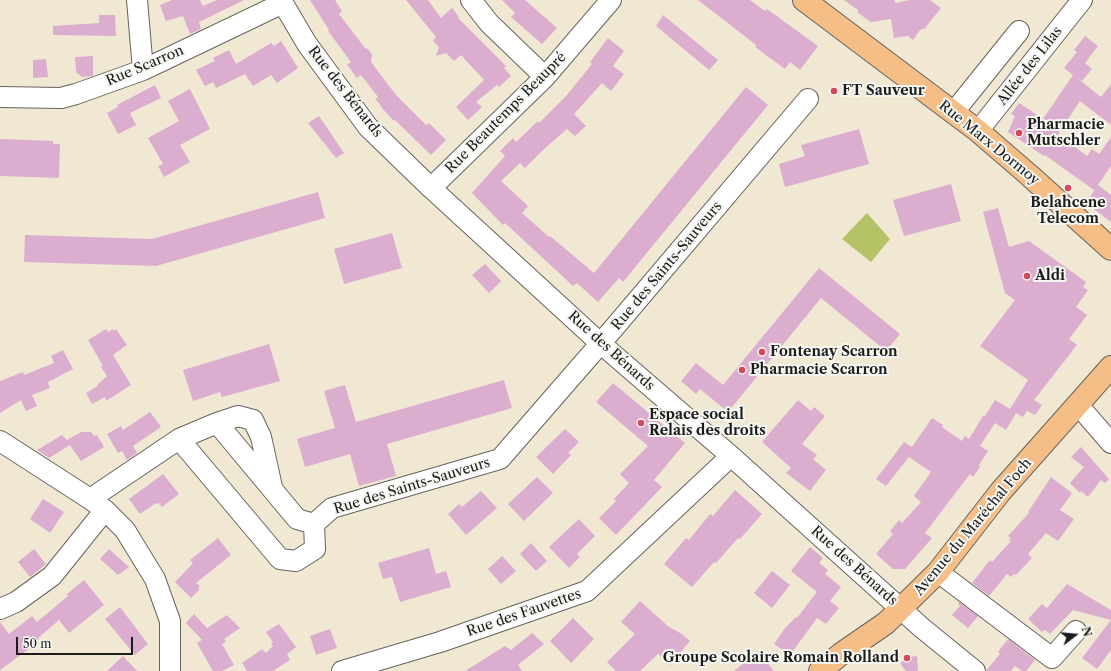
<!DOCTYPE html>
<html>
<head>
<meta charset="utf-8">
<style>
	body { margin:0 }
	#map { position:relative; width:1111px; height:671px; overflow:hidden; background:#f1e8d4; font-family:"Libre Caslon Text",serif }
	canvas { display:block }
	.north { position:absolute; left:1055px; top:615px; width:40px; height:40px; -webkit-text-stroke:3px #f6f6f2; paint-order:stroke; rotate:74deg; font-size:11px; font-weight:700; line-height:16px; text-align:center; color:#1c1c1c }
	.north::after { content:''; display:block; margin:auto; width:14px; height:18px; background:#1c1c1c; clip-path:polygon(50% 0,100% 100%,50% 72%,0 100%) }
	.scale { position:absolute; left:16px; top:637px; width:117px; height:18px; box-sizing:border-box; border:2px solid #1c1c1c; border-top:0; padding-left:5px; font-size:12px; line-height:14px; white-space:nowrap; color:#1c1c1c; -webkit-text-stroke:3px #f6f6f2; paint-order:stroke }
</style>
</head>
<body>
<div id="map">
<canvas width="1111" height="671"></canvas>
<div class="north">N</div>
<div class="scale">50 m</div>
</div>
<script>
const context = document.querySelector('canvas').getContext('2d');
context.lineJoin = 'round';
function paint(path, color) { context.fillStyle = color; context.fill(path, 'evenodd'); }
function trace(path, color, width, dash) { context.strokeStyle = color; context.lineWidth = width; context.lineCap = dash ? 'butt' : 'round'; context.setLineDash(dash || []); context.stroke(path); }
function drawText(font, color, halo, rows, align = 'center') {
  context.font = font + ' "Libre Caslon Text",serif'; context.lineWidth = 4; context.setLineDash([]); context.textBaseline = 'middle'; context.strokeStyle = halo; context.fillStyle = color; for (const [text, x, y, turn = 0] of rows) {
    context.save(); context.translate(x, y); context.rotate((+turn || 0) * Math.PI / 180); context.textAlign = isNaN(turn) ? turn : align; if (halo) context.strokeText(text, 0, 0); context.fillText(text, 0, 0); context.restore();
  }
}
const green = new Path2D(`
	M 867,213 L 890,239 L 871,262 L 842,239 Z`);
const building = new Path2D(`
	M 172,0 L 200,0 L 203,6 L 217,0 L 244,0 L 199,22 L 201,29 L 190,34 L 183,16 L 166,21 L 160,5 Z
	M 310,0 L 335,0 L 342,11 L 339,14 L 365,48 L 368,49 L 372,54 L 371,62 L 396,95 L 426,125 L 429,123 L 446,140 L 431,155 L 395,120 L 394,121 L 380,106 L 381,105 L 375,99 L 378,97 L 361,75 L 357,78 L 351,70 L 347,65 L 351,62 L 328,31 L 329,30 Z
	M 406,0 L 428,0 L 441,18 L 452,8 L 459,17 L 458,18 L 506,66 L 504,68 L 511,76 L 499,87 L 497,85 L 476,102 L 482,107 L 468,120 L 456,107 L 484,80 L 461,55 L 454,61 L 446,53 L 436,56 L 439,47 L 433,41 L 436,37 Z
	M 502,0 L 525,0 L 557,28 L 542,44 L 511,17 L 515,13 Z
	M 698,0 L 750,0 L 765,11 L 767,9 L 818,46 L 800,70 L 790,62 L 785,69 L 755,47 L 756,45 Z
	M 844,0 L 894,0 L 896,3 L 909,0 L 930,0 L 941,8 L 925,28 L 920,30 L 913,40 L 908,36 L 894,38 L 891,19 L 871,22 L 858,13 L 858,10 Z
	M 99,15 L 115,15 L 116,36 L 53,35 L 53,26 L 99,23 Z
	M 663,15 L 718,60 L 709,70 L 656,26 Z
	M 1085,36 L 1098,46 L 1085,63 L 1092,69 L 1082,81 L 1076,77 L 1101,97 L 1111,84 L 1111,125 L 1080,101 L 1058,134 L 1087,156 L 1092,149 L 1099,154 L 1111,137 L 1111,166 L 1098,185 L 1111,195 L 1111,222 L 1086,203 L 1096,188 L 1094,190 L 1045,155 L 1044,156 L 1008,132 L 1015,116 L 1011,114 L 1019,103 L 1043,119 L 1073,75 L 1064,68 L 1077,52 L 1074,50 Z
	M 608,38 L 624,51 L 613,66 L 624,74 L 611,91 L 602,83 L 574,114 L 586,126 L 575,136 L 567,129 L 544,149 L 525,168 L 520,163 L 501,181 L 528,206 L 522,213 L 549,237 L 550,236 L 594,273 L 746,87 L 768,105 L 623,282 L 619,278 L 598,302 L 577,283 L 573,286 L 505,223 L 503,225 L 472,193 L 505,156 L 500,151 L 513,138 L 516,142 L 538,121 L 539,123 L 567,95 L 592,64 L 590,62 Z
	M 281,41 L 298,68 L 277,83 L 271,75 L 253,86 L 245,74 L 216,88 L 213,82 L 205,86 L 196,70 L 215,61 L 213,58 L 229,50 L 236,64 L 271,43 L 274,46 Z
	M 93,56 L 93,76 L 82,77 L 76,72 L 75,57 Z
	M 46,59 L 48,77 L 33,78 L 33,60 Z
	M 155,85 L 161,98 L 130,113 L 136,125 L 118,134 L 107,113 L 118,107 L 117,105 Z
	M 190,89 L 210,129 L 180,145 L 190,162 L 164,177 L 158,166 L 163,164 L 148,138 L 179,121 L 168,101 Z
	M 319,116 L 344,153 L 336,158 L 308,123 Z
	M 859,129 L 869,164 L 785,187 L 779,164 L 805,156 L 801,145 Z
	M 0,139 L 53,141 L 53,144 L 60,144 L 59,178 L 0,176 Z
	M 951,184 L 961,221 L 904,236 L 893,200 Z
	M 318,192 L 325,218 L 156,266 L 24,262 L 25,235 L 152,239 Z
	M 998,208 L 1009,247 L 1029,241 L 1086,282 L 1083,287 L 1088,290 L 1076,307 L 1087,315 L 1069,339 L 1077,345 L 1034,400 L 1042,405 L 1035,415 L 1027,411 L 1023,417 L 1016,413 L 1006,430 L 995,423 L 980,446 L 988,451 L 979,465 L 980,467 L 973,477 L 970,474 L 925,533 L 932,538 L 905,569 L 893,569 L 876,554 L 893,534 L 890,531 L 899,520 L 902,523 L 921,502 L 914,496 L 931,472 L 909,457 L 886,486 L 876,479 L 904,442 L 912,447 L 932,418 L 943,425 L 942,427 L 962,441 L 965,436 L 969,439 L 983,416 L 985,416 L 995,400 L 1010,409 L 1028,380 L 980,346 L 1015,300 L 1005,293 L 983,212 Z
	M 392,233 L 402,268 L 344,284 L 334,249 Z
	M 485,264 L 501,281 L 489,293 L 472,275 Z
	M 819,268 L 900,334 L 886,351 L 821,298 L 728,412 L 700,389 L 696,394 L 681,381 L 696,363 L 723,385 Z
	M 106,329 L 108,332 L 113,329 L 114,331 L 116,329 L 127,345 L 113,355 L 131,385 L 106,401 L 105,397 L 92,404 L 86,393 L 98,386 L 97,385 L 107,376 L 101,367 L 103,366 L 88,340 Z
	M 269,344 L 280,381 L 222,397 L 220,392 L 193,401 L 183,370 Z
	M 63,350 L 73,369 L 48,382 L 50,388 L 32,395 L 37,406 L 26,411 L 21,400 L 0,413 L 0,381 L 23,372 L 24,375 L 54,363 L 51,356 Z
	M 504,380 L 512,408 L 387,444 L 396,476 L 359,486 L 350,454 L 305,467 L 297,439 L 335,428 L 324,391 L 345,385 L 356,422 Z
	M 613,383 L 685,443 L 654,480 L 662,487 L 616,535 L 599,518 L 616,501 L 614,499 L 629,483 L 620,474 L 648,446 L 596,402 Z
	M 798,400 L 811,411 L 814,407 L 825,416 L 802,444 L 817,455 L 813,459 L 826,470 L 810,491 L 786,473 L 791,468 L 762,442 Z
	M 150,412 L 161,427 L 133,446 L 137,453 L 127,460 L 122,451 L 118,453 L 107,434 L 121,426 L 123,430 Z
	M 565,429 L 579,442 L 568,453 L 571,455 L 553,474 L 536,457 Z
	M 81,432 L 91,432 L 94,436 L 97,435 L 104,447 L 81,461 L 70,445 L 49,458 L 37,450 L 62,435 L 67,440 Z
	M 1081,447 L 1109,479 L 1105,483 L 1071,457 Z
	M 1084,467 L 1101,480 L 1088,497 L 1081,491 L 1080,493 L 1070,483 Z
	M 163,474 L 179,494 L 162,507 L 159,503 L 157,504 L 156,503 L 140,514 L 129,499 Z
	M 537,477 L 553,493 L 524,521 L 508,504 Z
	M 1051,477 L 1072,493 L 1060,510 L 1074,519 L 1058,541 L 1046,533 L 1028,554 L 1032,558 L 1016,575 L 1014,574 L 1011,577 L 1007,574 L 989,596 L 972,583 L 990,560 L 992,562 L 1011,541 L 1009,540 L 1011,538 L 1008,536 L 1029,513 L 1028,512 Z
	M 735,490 L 762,514 L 740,539 L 738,538 L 716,563 L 714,562 L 692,587 L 664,564 L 686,538 L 689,540 L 710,514 L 713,516 Z
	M 481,491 L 497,508 L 466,535 L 448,514 L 459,504 L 462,507 Z
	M 43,499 L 64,512 L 50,533 L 30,519 Z
	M 579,519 L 595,536 L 577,554 L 580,557 L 569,568 L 549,547 Z
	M 218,538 L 231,555 L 196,583 L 200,586 L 198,588 L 200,589 L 191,598 L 175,582 L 193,563 L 190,560 Z
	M 531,543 L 547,561 L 536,571 L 520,554 Z
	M 810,547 L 823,558 L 819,563 L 828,570 L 825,574 L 841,587 L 830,601 L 839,608 L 826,624 L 817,618 L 790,655 L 774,644 L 785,628 L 796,617 L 797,618 L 817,592 L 791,571 Z
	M 429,548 L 436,574 L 446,571 L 451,587 L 400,602 L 392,577 L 383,579 L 378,563 Z
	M 34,549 L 46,564 L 30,577 L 18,562 Z
	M 109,549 L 129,567 L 118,575 L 100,559 Z
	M 502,556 L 516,571 L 501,584 L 488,569 Z
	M 772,571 L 790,585 L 772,608 L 754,593 Z
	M 84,580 L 104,605 L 69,633 L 59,620 L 38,638 L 39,639 L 28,648 L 29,649 L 0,670 L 0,622 L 9,634 L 32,616 L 37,622 L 68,596 L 67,594 Z
	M 1067,584 L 1111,610 L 1111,620 L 1073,610 L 1050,634 L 1045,630 L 1042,632 L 1028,619 L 1042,604 L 1047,608 Z
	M 640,601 L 669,627 L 682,634 L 690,641 L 670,665 L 658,654 L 640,671 L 616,671 L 607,662 L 635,634 L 621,622 Z
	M 959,602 L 978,616 L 968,628 L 952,615 L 960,606 L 958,604 Z
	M 120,607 L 148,644 L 135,655 L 105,619 Z
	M 194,614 L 207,628 L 227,615 L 240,628 L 224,639 L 226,642 L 222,644 L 234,665 L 222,671 L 213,671 L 197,643 L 202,640 L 186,623 Z
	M 573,618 L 594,639 L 571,663 L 550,641 Z
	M 1111,620 L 1111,650 L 1097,669 L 1082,658 Z
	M 279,624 L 296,647 L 287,654 L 290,660 L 273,671 L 247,671 L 242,663 L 262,649 L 266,653 L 273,646 L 271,644 L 273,642 L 266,632 Z
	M 330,629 L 337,648 L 316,655 L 310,636 Z
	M 532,633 L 544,644 L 518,665 L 522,671 L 465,671 L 505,646 L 511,650 Z
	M 1008,639 L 1035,660 L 1026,671 L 1022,671 L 1015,666 L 1011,671 L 986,671 L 1000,654 L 998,652 Z
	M 758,651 L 774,671 L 734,671 Z
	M 123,656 L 137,671 L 107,671 Z
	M 917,656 L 918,671 L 906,671 L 900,663 L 908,657 Z`);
const minor = new Path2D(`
	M 137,0 L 143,70
	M 281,0 L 307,44 L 368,127 L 431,188 L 600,343 L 731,456 L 922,628 L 975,671
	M 471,0 L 489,23 L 545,77
	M 0,97 L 61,98 L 76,94 L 143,70 L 283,3
	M 953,113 L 1019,31
	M 978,131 L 1082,0
	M 431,188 L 545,77 L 611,0
	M 1078,405 L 1111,443
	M 217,423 L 238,416 L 253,420 L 261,437 L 272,487
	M 179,439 L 280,559 L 296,561 L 315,549 L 314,524 L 332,508 L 500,459 L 613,329 L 808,99
	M 0,441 L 90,499 L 105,510 L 125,530 L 155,579 L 170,621 L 170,671
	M 90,499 L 179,439 L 217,423 L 297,519 L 314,524
	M 938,572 L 1052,658 L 1076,631
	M 0,609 L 16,602 L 52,576 L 105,510
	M 342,671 L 440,642 L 587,591 L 731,456`);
const major = new Path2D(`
	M 804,0 L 978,131 L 1029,175 L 1111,249
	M 820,671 L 841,654 L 886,623 L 938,572 L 1001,491 L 1111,367`);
const markers = [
	[834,91,4,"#d1495b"],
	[1019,133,4,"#d1495b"],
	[1068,188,4,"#d1495b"],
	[1027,276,4,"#d1495b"],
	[762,352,4,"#d1495b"],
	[742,370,4,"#d1495b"],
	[641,423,4,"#d1495b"],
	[907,658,4,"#d1495b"]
];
const streetNames = [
	["Rue Scarron",145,66,-23],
	["Allée des Lilas",1030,66,-52],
	["Rue des Bénards",345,92,52],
	["Rue Beautemps Beaupré",506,113,-45],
	["Rue Marx Dormoy",989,143,39],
	["Rue des Saints-Sauveurs",667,266,-50],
	["Rue des Bénards",611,351,42],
	["Rue des Saints-Sauveurs",412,486,-17],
	["Avenue du Maréchal Foch",973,527,-50],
	["Rue des Bénards",854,566,42],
	["Rue des Fauvettes",524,613,-19]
];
const poiNames = [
	["FT Sauveur",842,91],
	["Pharmacie",1027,125],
	["Mutschler",1027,141],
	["Belahcene",1068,203,"center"],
	["Telecom",1068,219,"center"],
	["Aldi",1035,276],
	["Fontenay Scarron",770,352],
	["Pharmacie Scarron",750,370],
	["Espace social",649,415],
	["Relais des droits",649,431],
	["Groupe Scolaire Romain Rolland",899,658,"right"]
];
paint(green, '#b5c265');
paint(building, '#dbadcf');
trace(minor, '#67635c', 22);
trace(major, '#67635c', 24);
trace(minor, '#fff', 20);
trace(major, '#f6be87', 22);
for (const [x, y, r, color] of markers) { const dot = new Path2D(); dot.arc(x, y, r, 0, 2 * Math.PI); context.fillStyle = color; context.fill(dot); trace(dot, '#f6f6f2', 1.5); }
drawText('14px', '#1c1c1c', '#f6f6f2', streetNames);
drawText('bold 14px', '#1c1c1c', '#f6f6f2', poiNames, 'left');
</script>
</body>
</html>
